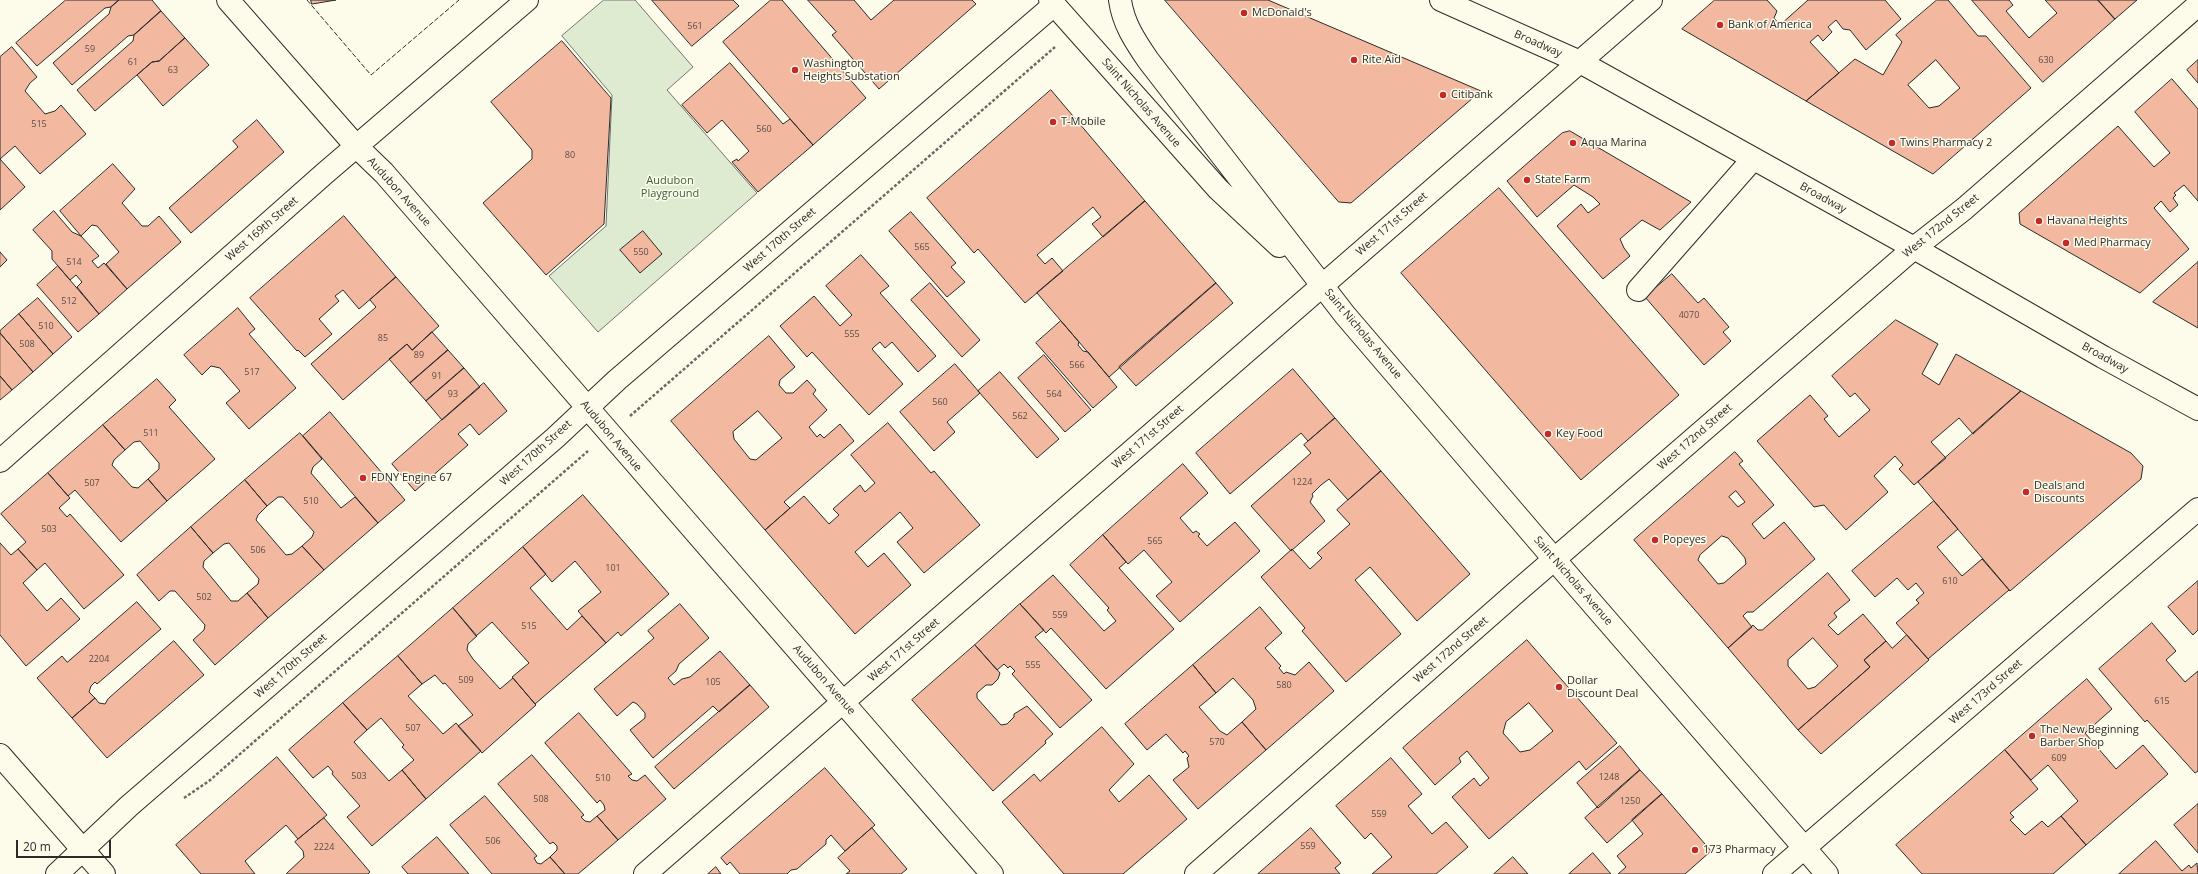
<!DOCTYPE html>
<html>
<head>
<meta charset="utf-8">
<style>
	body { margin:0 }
	#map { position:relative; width:2198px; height:874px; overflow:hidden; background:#fdfbea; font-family:"Open Sans",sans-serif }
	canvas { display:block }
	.scale { position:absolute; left:16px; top:840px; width:95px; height:18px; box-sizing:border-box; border:2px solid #2b2b2b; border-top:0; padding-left:5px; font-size:12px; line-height:14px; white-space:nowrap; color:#2b2b2b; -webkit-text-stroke:3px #fdfbea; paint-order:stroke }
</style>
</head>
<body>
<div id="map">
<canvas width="2198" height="874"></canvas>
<div class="scale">20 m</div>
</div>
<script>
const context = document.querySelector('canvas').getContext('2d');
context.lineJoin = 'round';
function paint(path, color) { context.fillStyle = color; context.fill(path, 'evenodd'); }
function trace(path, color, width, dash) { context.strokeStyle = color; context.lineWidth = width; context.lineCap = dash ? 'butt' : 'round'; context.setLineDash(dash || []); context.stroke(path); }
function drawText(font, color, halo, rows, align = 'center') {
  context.font = font + ' "Open Sans",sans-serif'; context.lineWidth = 3; context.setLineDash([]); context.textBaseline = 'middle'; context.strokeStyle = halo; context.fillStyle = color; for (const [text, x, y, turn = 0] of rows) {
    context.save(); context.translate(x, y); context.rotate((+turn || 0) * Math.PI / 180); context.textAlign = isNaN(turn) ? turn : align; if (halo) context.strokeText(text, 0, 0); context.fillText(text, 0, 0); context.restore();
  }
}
const green = new Path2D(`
	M 604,0 L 635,0 L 693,67 L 667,90 L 757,193 L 598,332 L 549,276 L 606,226 L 612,95 L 562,36 Z`);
const building = new Path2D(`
	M 66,0 L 119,0 L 111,7 L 105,8 L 37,66 L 16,43 Z
	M 119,0 L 152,0 L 161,11 L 134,35 L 128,36 L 72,85 L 53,63 L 109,14 L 111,7 Z
	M 311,0 L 336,0 L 312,4 Z
	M 652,0 L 733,0 L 739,6 L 692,46 Z
	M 771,0 L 782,0 L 866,98 L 813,145 L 723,42 Z
	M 808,0 L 854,0 L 871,20 L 894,0 L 972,0 L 976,4 L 879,89 L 832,35 L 836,32 Z
	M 1165,0 L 1268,0 L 1481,91 L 1351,203 L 1339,202 Z
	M 1715,0 L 1767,0 L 1777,11 L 1774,18 L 1780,25 L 1808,0 L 1885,0 L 1901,19 L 1866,50 L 1850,30 L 1843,29 L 1836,20 L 1828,27 L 1832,32 L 1823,41 L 1818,35 L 1810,42 L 1839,73 L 1806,101 L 1682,29 Z
	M 1937,0 L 1948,0 L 1978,36 L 1986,36 L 2031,88 L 1933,174 L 1806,101 L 1855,59 L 1883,75 L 1902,42 L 1896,35 ZM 1936,60 L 1960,88 L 1939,106 L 1929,108 L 1908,85 Z
	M 1972,0 L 2009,0 L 2013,5 L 2006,11 L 2029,38 L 2057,13 L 2045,0 L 2098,0 L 2115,19 L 2043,82 Z
	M 2098,0 L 2137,0 L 2115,19 Z
	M 161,11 L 185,38 L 159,61 L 152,62 L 95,111 L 77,90 L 133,41 L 134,35 Z
	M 185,38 L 209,65 L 163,106 L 137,75 L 152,62 L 159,61 Z
	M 562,41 L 611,98 L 604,224 L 546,275 L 483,203 L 532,159 L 532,150 L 491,102 Z
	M 12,47 L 37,77 L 30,83 L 25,91 L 45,114 L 55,111 L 61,105 L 86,134 L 40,174 L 15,146 L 0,159 L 25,187 L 0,210 L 0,57 Z
	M 2198,60 L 2198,83 L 2187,70 Z
	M 730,63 L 783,124 L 790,119 L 813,145 L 758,192 L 732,162 L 737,159 L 738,161 L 749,151 L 722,120 L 707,133 L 682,105 Z
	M 2172,79 L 2198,109 L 2198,201 L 2184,185 L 2174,193 L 2176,195 L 2173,198 L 2178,205 L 2170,212 L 2161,201 L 2154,208 L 2189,249 L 2140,293 L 2020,224 L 2019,213 L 2118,126 L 2154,167 L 2170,153 L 2135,112 Z
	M 1051,90 L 1145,201 L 1103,237 L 1092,224 L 1101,217 L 1093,207 L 1037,255 L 1045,264 L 1052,258 L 1063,271 L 1025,303 L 978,249 L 974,253 L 927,198 Z
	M 257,120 L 284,152 L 191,233 L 169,208 L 238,147 L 233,141 Z
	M 1570,131 L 1691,202 L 1660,230 L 1642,220 L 1620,239 L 1624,248 L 1630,256 L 1603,279 L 1557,226 L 1581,204 L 1588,213 L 1600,204 L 1593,197 L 1574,185 L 1537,217 L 1507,181 L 1562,133 Z
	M 113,164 L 135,189 L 122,203 L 142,226 L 148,226 L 159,216 L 181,242 L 127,289 L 106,264 L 119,252 L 97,226 L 92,225 L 81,236 L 60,211 Z
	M 1499,188 L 1679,395 L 1581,480 L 1401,273 Z
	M 1145,201 L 1216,283 L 1109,377 L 1037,293 Z
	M 54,211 L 72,232 L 81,236 L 99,256 L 92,261 L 98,268 L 104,263 L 127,289 L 99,314 L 77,287 L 82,282 L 76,275 L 70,280 L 52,259 L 52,251 L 33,230 Z
	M 911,212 L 956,263 L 951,267 L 965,282 L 947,297 L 889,231 Z
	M 344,216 L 396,277 L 359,309 L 343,290 L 335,296 L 339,301 L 319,319 L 332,334 L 305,357 L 298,350 L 297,351 L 250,298 Z
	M 643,231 L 662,254 L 640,273 L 620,250 Z
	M 0,252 L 7,260 L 0,267 Z
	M 861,255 L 889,286 L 880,293 L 936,356 L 918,372 L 892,342 L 885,348 L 880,342 L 875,346 L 872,349 L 903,384 L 869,415 L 812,352 L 807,357 L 780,326 L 814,296 L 840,326 L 852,315 L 826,286 Z
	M 2198,262 L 2198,328 L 2153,302 Z
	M 58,266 L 99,314 L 78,332 L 37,285 Z
	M 1672,274 L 1698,303 L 1704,298 L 1729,327 L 1723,332 L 1731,341 L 1704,365 L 1645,297 Z
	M 396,277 L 439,326 L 412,350 L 407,344 L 343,400 L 311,364 L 376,307 L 370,300 Z
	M 930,283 L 980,340 L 962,357 L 911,300 Z
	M 1216,283 L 1233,303 L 1136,386 L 1119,367 Z
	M 38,298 L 72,337 L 53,354 L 19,314 Z
	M 238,308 L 255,329 L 249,334 L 296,388 L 249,429 L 226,403 L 240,391 L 220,368 L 211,366 L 202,375 L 184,355 Z
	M 19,314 L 53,354 L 33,372 L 0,333 L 0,331 Z
	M 1896,320 L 1938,344 L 1922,374 L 1939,385 L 1956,354 L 2021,391 L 1973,434 L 1959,418 L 1931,442 L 1946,458 L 1914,485 L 1899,469 L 1903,465 L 1895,456 L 1874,476 L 1888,492 L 1846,530 L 1824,505 L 1814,507 L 1757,441 L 1810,395 L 1828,416 L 1824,419 L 1839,437 L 1870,410 L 1855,393 L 1850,397 L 1832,376 Z
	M 1061,321 L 1079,342 L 1078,345 L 1083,351 L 1088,352 L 1117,387 L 1093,408 L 1036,343 Z
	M 432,332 L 448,350 L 410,383 L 389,359 L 407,344 L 412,350 Z
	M 0,333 L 33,372 L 12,390 L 0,376 Z
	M 769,336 L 795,367 L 780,380 L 779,385 L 786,393 L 793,393 L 807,380 L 816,390 L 813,394 L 827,410 L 809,427 L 817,437 L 820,434 L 824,438 L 840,424 L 854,441 L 784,502 L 790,508 L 765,530 L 671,421 ZM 758,411 L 782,438 L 756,460 L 750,459 L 734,439 L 733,432 Z
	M 448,350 L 464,368 L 426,401 L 410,383 Z
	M 1044,355 L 1091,410 L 1065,432 L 1018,378 Z
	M 955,364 L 980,393 L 947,422 L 955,432 L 934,451 L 900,412 Z
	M 464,368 L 480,387 L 442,420 L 426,401 Z
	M 1293,369 L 1335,418 L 1308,441 L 1301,433 L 1230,494 L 1196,453 Z
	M 1000,372 L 1059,439 L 1037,458 L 978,391 Z
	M 0,376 L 12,390 L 0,400 Z
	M 157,379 L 176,400 L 169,407 L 215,459 L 167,501 L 148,479 L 159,469 L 159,463 L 140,441 L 134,442 L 125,450 L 103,425 Z
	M 484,383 L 507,411 L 479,435 L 470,424 L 458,434 L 468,445 L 415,491 L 392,464 Z
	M 2021,391 L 2131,453 L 2143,466 L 2141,479 L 2010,591 L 1918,482 Z
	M 330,412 L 405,500 L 378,523 L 303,436 Z
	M 1335,418 L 1381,471 L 1348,500 L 1329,479 L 1321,485 L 1312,494 L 1313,496 L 1310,502 L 1325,521 L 1291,551 L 1251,506 L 1311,453 L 1304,445 Z
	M 888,423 L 931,473 L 934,471 L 980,525 L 924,573 L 897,542 L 913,528 L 900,512 L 855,552 L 868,567 L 884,553 L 911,585 L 855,634 L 765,530 L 804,496 L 829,524 L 839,515 L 833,509 L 860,485 L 865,492 L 875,483 L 851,455 Z
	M 103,425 L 125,450 L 114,460 L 112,465 L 132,487 L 138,488 L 148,479 L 167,501 L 121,542 L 75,490 L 68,496 L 48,473 Z
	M 300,433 L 322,459 L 313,467 L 311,473 L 341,508 L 355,497 L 378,523 L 324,570 L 302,546 L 312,537 L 314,532 L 283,497 L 278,497 L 267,506 L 245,480 Z
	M 1735,452 L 1743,461 L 1739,464 L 1774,505 L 1752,524 L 1764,539 L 1784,522 L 1815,559 L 1753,612 L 1747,612 L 1743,616 L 1752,627 L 1728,648 L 1634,540 ZM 1736,491 L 1745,502 L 1738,507 L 1729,497 ZM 1722,536 L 1728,538 L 1745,558 L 1746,564 L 1724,583 L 1718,584 L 1698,560 L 1700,555 Z
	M 1183,464 L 1208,493 L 1180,518 L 1193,533 L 1196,531 L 1200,534 L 1198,536 L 1207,546 L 1235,522 L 1260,551 L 1180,622 L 1156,596 L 1172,582 L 1144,550 L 1128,564 L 1103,535 Z
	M 1381,471 L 1470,574 L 1417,621 L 1370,567 L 1355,580 L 1401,634 L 1346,682 L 1302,631 L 1305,628 L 1261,577 L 1292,549 L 1310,569 L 1322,558 L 1317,553 L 1350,524 L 1337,510 Z
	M 48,473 L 70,498 L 59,508 L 67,517 L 70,514 L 124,575 L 84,609 L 45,563 L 37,570 L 18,549 L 26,542 L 1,514 Z
	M 245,480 L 267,506 L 258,515 L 256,520 L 286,555 L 292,554 L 302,546 L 324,570 L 268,618 L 247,593 L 258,584 L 259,579 L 229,543 L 224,544 L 213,553 L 191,527 Z
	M 583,495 L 669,594 L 621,636 L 618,632 L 606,643 L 578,611 L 601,592 L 575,561 L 552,582 L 523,547 Z
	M 1934,501 L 1958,529 L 1937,547 L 1962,576 L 1982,559 L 2009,590 L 1928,659 L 1896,623 L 1919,603 L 1916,600 L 1924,593 L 1916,583 L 1908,590 L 1897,578 L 1875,597 L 1852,571 Z
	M 191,527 L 213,553 L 204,561 L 203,567 L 231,601 L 238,601 L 247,593 L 268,618 L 215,665 L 193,640 L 204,630 L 205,625 L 175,591 L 170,591 L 159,601 L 137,575 Z
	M 1103,535 L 1126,562 L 1119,568 L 1174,629 L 1106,689 L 1051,628 L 1046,633 L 1020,604 L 1053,575 L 1104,631 L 1116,621 L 1107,610 L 1109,608 L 1070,565 Z
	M 0,543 L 11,555 L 18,549 L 37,570 L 23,583 L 47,611 L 61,598 L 80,619 L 26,666 L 0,635 Z
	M 523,547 L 546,574 L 530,588 L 567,630 L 582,616 L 606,643 L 535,704 L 512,677 L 529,663 L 492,622 L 476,636 L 453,608 Z
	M 1828,573 L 1850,600 L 1834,613 L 1837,617 L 1828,625 L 1838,635 L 1863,614 L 1886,641 L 1864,660 L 1870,667 L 1798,730 L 1728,648 L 1753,625 L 1758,630 L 1762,630 ZM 1813,638 L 1838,666 L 1815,687 L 1808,689 L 1788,666 L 1788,660 Z
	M 2198,581 L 2198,630 L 2193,635 L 2168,607 Z
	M 137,602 L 161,629 L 97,684 L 95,682 L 91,686 L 89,692 L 95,698 L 72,718 L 37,678 L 62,656 L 67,662 Z
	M 680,604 L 709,638 L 679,664 L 676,671 L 668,678 L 674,685 L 682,679 L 690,677 L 720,651 L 750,685 L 719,712 L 713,706 L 653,758 L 630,730 L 645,718 L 645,713 L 637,704 L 633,702 L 617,716 L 594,689 L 654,638 L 648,631 Z
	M 1020,604 L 1044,630 L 1035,637 L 1092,700 L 1060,728 L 1012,674 L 1015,671 L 1010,666 L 1008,668 L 1004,664 L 997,670 L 975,645 Z
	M 1260,607 L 1282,633 L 1265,648 L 1281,666 L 1279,668 L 1284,674 L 1286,672 L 1295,675 L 1309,662 L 1334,691 L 1266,750 L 1242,722 L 1256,709 L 1253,700 L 1233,678 L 1216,693 L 1193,665 Z
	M 453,608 L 477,636 L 468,644 L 467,650 L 473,659 L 500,689 L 513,678 L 536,705 L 482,753 L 458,726 L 473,715 L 445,683 L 443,684 L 435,675 L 422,684 L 398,656 Z
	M 2152,623 L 2176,651 L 2166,660 L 2185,682 L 2198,671 L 2198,771 L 2195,773 L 2147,720 L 2145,722 L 2099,669 Z
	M 1907,635 L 1929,660 L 1821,754 L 1798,730 L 1870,667 L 1864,660 L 1886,641 L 1892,648 Z
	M 1527,640 L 1617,743 L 1586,770 L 1579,761 L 1489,839 L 1452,797 L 1474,778 L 1480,786 L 1489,778 L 1467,751 L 1459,758 L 1461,762 L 1435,785 L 1403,748 ZM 1529,703 L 1553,731 L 1530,750 L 1520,752 L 1503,733 L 1506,722 Z
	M 174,641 L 204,675 L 107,758 L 72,718 L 95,698 L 99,703 L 105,704 L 108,699 Z
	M 975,645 L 1000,673 L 998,679 L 992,685 L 986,685 L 977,693 L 977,698 L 1001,725 L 1007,724 L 1014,717 L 1014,714 L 1027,706 L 1053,734 L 1045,741 L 1046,743 L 993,791 L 912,700 Z
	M 398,656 L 422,684 L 408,696 L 443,734 L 456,723 L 481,751 L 426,799 L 402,770 L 414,760 L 402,747 L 404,745 L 381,718 L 367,730 L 343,703 Z
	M 1193,665 L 1216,693 L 1199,707 L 1220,731 L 1227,735 L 1242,722 L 1266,750 L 1198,809 L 1173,780 L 1189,767 L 1187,758 L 1189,756 L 1185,751 L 1183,753 L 1166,734 L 1147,750 L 1125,724 Z
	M 2087,679 L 2112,709 L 2085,733 L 2116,769 L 2143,745 L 2168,774 L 2086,845 L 2061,816 L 2078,801 L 2048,765 L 2031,780 L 2005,750 Z
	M 750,685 L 769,707 L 674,789 L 655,767 Z
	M 343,703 L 367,730 L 354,742 L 389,781 L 402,770 L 426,799 L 372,846 L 347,817 L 360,806 L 332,774 L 333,772 L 328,766 L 313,778 L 289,750 Z
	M 579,713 L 632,774 L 628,776 L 632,780 L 637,781 L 645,775 L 666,799 L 618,840 L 597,816 L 605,810 L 604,805 L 600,800 L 597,803 L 545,743 Z
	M 1102,727 L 1134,764 L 1109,790 L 1119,802 L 1149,775 L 1187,819 L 1123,874 L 1064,874 L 1002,802 L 1034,774 L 1040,781 Z
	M 1620,746 L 1640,770 L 1598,808 L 1577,783 Z
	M 2005,750 L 2038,789 L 2010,813 L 2014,817 L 2010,820 L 2025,835 L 2042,821 L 2048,827 L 2061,816 L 2086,845 L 2053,874 L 1922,874 L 1896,845 Z
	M 532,755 L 584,815 L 581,817 L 585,821 L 590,822 L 597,816 L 618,840 L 578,874 L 565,874 L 550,857 L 557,850 L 557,846 L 553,842 L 550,844 L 498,784 Z
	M 277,757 L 327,815 L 298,839 L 286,825 L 245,861 L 255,874 L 201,874 L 176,845 Z
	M 1391,758 L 1422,794 L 1408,806 L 1432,834 L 1446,822 L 1468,847 L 1436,874 L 1372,874 L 1392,857 L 1371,833 L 1365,839 L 1336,806 Z
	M 825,768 L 875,825 L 845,851 L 831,835 L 826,840 L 826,844 L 797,869 L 791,870 L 787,874 L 740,874 L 730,862 L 727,865 L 721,858 Z
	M 1640,770 L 1662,794 L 1607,843 L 1585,818 Z
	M 1662,794 L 1711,851 L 1685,874 L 1618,874 L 1626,867 L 1617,856 L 1643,834 L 1632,820 Z
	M 485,796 L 537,856 L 534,858 L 537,863 L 541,864 L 550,857 L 565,874 L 492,874 L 450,825 Z
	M 2198,804 L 2198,853 L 2174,825 Z
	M 324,818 L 370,872 L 368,874 L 286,874 L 304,857 L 303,851 L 295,842 Z
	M 872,828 L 907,869 L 901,874 L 846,874 L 850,871 L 838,858 Z
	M 1311,828 L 1341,863 L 1335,868 L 1340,874 L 1258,874 Z
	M 437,837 L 469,874 L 408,874 L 402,867 Z
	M 2156,841 L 2182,871 L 2189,865 L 2191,868 L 2197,863 L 2198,874 L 2119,874 Z
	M 1593,853 L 1611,874 L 1569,874 Z
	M 1513,857 L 1528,874 L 1494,874 Z
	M 716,867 L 721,874 L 708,874 Z`);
const path = new Path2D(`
	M 630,416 L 1055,47
	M 184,798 L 209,781 L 588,451`);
const minor = new Path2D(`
	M 228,0 L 356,146 L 384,173 L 992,874
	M 1638,290 L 1753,159
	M 0,461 L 324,174 L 527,0
	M 57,874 L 129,806 L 555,438 L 617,380 L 1054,5
	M 645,874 L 1651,0
	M 1196,874 L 1513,595 L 1914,248 L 1964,209 L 2198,5
	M 1774,874 L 2198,509`);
const major = new Path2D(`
	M 1050,0 L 1218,189 L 1279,246
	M 1120,0 C 1123,23 1135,41 1148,60 L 1345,315 L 1578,587 L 1827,874
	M 1441,0 L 1580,62 L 1914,248 L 2103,357 L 2198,409
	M 0,755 L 104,874`);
const fence = new Path2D(`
	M 307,0 L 371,75 L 459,0`);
const markers = [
	[1244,13,4,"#c62828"],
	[1720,25,4,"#c62828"],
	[1354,60,4,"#c62828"],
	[795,70,4,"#c62828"],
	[1443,95,4,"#c62828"],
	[1053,122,4,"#c62828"],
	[1573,143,4,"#c62828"],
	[1892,143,4,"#c62828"],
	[1527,180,4,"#c62828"],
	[2039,221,4,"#c62828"],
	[2066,243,4,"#c62828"],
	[1548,434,4,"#c62828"],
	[363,478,4,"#c62828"],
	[2026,492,4,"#c62828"],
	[1655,540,4,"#c62828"],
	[1559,687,4,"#c62828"],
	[2032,736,4,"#c62828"],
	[1695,850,4,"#c62828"]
];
const numberNames = [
	["561",695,26],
	["59",90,49],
	["630",2046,60],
	["61",133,62],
	["63",173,70],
	["515",39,124],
	["560",764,129],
	["80",570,155],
	["565",922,247],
	["550",641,252],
	["514",74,262],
	["512",69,301],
	["4070",1689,315],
	["510",46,326],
	["555",852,334],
	["85",383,338],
	["508",27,344],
	["89",419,355],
	["566",1077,365],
	["517",252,372],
	["91",437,376],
	["93",453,394],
	["564",1054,394],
	["560",940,402],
	["562",1020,416],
	["511",151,433],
	["1224",1302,482],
	["507",92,483],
	["510",311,501],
	["503",49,529],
	["565",1155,541],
	["506",258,550],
	["101",613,568],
	["610",1950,581],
	["502",204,597],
	["559",1060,615],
	["515",529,626],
	["2204",99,659],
	["555",1033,665],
	["509",466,680],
	["105",713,682],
	["580",1284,685],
	["615",2162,701],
	["507",413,728],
	["570",1217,742],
	["609",2059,758],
	["503",359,776],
	["1248",1609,777],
	["510",603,778],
	["508",541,799],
	["1250",1630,801],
	["559",1379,814],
	["506",493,841],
	["559",1308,846],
	["2224",324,847]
];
const poiNames = [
	["McDonald's",1252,13],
	["Bank of America",1728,25],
	["Rite Aid",1362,60],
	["Washington",803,64],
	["Heights Substation",803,77],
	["Citibank",1451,95],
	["T-Mobile",1061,122],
	["Aqua Marina",1581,143],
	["Twins Pharmacy 2",1900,143],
	["State Farm",1535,180],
	["Havana Heights",2047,221],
	["Med Pharmacy",2074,243],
	["Key Food",1556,434],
	["FDNY Engine 67",371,478],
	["Deals and",2034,486],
	["Discounts",2034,499],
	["Popeyes",1663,540],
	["Dollar",1567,681],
	["Discount Deal",1567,694],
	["The New Beginning",2040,730],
	["Barber Shop",2040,743],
	["173 Pharmacy",1703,850]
];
const streetNames = [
	["Broadway",1538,44,24],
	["Saint Nicholas Avenue",1141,103,49],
	["Audubon Avenue",399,192,48],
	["Broadway",1823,198,29],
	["West 171st Street",1392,224,-41],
	["West 172nd Street",1941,226,-39],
	["West 169th Street",262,229,-41],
	["West 170th Street",780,240,-41],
	["Saint Nicholas Avenue",1363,334,50],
	["Broadway",2105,358,29],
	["Audubon Avenue",611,436,50],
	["West 171st Street",1148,437,-41],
	["West 172nd Street",1695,437,-41],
	["West 170th Street",536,453,-42],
	["Saint Nicholas Avenue",1573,581,49],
	["West 171st Street",904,650,-41],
	["West 172nd Street",1451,650,-41],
	["West 170th Street",291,666,-41],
	["Audubon Avenue",824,680,49],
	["West 173rd Street",1986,692,-41]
];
const parkNames = [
	["Audubon",670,181],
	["Playground",670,194]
];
paint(green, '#deebd1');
trace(green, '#74746e', 1);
paint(building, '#f2b8a0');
trace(building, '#2b2b2b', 1);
trace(minor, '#2b2b2b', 24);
trace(major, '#2b2b2b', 24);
trace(path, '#6a6964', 2.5, [3, 2]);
trace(minor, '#fdfbea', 22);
trace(major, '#fdfbea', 22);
trace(fence, '#2b2b2b', 1, [5, 2]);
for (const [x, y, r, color] of markers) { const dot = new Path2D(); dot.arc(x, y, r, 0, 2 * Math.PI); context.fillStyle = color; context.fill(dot); trace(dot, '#fdfbea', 1.5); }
drawText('9px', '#5d4e48', null, numberNames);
drawText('11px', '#2b2b2b', '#fdfbea', poiNames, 'left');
drawText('11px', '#2b2b2b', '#fdfbea', streetNames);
drawText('11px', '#34623c', '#fdfbea', parkNames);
</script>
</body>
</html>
